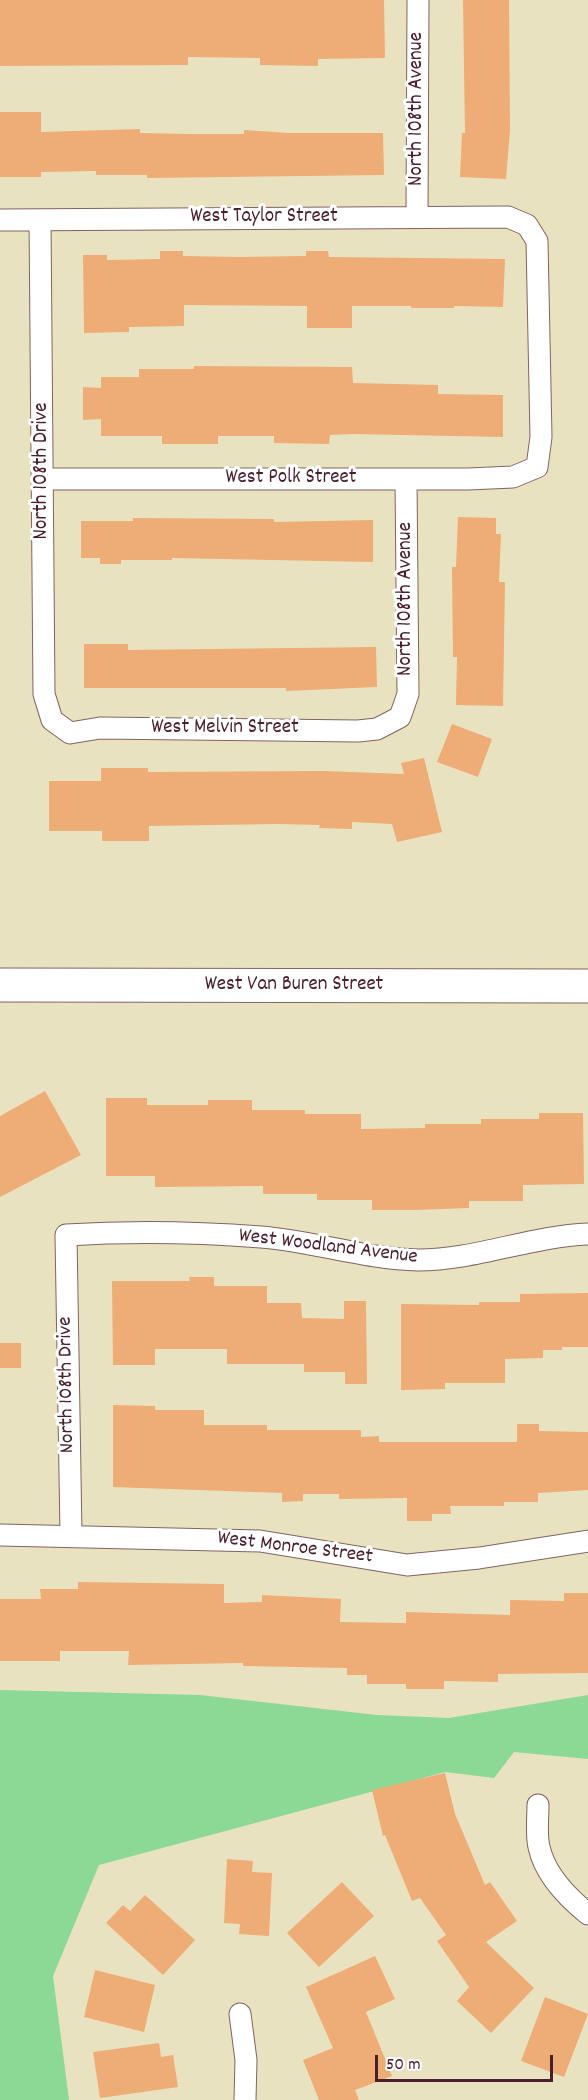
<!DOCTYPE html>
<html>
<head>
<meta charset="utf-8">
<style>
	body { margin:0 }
	#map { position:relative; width:588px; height:2100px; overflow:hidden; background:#e9e2c1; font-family:Dekko,sans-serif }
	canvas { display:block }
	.scale { position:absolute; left:375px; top:2055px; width:178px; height:27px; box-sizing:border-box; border:3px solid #4a1f2b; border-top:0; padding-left:8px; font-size:18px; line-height:21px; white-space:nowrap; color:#4a1f2b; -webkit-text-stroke:4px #fff; paint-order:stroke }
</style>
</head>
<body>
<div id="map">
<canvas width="588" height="2100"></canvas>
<div class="scale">50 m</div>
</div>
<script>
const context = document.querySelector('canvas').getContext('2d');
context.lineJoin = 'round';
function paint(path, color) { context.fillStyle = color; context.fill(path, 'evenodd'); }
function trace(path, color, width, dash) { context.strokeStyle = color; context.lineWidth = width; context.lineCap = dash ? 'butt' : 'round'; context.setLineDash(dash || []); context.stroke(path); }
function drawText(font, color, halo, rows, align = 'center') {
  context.font = font + ' Dekko,sans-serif'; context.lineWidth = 6; context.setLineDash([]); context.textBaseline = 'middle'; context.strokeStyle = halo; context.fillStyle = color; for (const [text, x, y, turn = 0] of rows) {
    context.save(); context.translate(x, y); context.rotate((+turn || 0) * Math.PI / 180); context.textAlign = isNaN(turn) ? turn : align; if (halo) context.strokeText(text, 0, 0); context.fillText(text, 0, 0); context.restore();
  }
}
const green = new Path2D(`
	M 0,1690 L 200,1695 L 377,1715 L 449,1718 L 588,1695 L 588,1759 L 514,1752 L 494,1778 L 445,1772 L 99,1865 L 53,1976 L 69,2100 L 0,2100 Z`);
const building = new Path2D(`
	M 0,0 L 384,0 L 385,58 L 318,59 L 318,66 L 260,65 L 260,58 L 188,57 L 188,65 L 0,66 Z
	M 463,0 L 509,0 L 510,130 L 506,179 L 460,177 L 462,133 L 465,133 Z
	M 0,112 L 41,112 L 41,132 L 140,129 L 140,133 L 189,134 L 244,134 L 244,130 L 288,133 L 383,133 L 384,175 L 147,178 L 147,175 L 96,175 L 96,171 L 41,172 L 41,177 L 0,177 Z
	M 160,251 L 183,251 L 183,256 L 240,257 L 306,256 L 306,251 L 328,251 L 329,257 L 505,259 L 503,307 L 454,306 L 454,308 L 411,308 L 411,306 L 352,306 L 352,328 L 307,328 L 307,306 L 184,305 L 184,326 L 129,327 L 129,332 L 84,333 L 83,255 L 107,255 L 107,260 L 160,259 Z
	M 194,366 L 352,367 L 353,383 L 438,385 L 438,394 L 503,395 L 503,437 L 353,434 L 330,435 L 329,444 L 274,443 L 274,436 L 218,436 L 218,444 L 162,444 L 162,436 L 101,436 L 101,419 L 83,420 L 83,387 L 101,388 L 101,377 L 139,377 L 139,369 L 194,369 Z
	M 458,517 L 496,518 L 496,534 L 501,534 L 499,582 L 505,582 L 503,706 L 456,705 L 457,657 L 453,657 L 452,567 L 456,567 Z
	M 133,518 L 274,519 L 274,522 L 373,520 L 373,562 L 172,558 L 172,560 L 121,560 L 121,564 L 100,564 L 100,558 L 81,558 L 81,521 L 133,521 Z
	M 84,644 L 128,644 L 128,650 L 376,647 L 377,687 L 286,691 L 286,688 L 84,688 Z
	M 452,724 L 492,739 L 478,777 L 437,762 Z
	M 424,758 L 442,832 L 397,842 L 392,824 L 352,822 L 352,829 L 319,828 L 320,825 L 278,824 L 149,826 L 149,841 L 102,841 L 102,831 L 49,831 L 49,781 L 101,781 L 101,768 L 148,768 L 148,772 L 323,771 L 404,774 L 401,763 Z
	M 45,1091 L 81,1155 L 0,1197 L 0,1116 Z
	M 106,1098 L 147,1098 L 147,1105 L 208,1105 L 208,1100 L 252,1100 L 252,1110 L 305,1110 L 305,1114 L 361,1114 L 361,1129 L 425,1128 L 425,1124 L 481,1124 L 481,1119 L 539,1119 L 539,1113 L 583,1113 L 584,1184 L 523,1185 L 523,1201 L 469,1201 L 469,1208 L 414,1210 L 372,1210 L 372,1200 L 317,1200 L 317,1194 L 263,1194 L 263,1186 L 155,1187 L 155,1176 L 106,1176 Z
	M 189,1277 L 214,1277 L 214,1286 L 267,1286 L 267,1303 L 301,1303 L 302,1318 L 344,1319 L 344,1301 L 366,1301 L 367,1384 L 345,1384 L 345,1372 L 304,1372 L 304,1364 L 227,1364 L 227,1349 L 155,1349 L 155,1365 L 113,1365 L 112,1281 L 190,1281 Z
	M 588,1293 L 588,1347 L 562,1347 L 562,1350 L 543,1350 L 543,1358 L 505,1359 L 505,1383 L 445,1383 L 445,1389 L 401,1390 L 401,1304 L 479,1305 L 479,1302 L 520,1302 L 520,1294 Z
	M 0,1343 L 21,1343 L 21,1368 L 0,1368 Z
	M 113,1405 L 155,1406 L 155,1410 L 204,1410 L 204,1425 L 267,1425 L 267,1430 L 361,1430 L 361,1437 L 379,1436 L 379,1442 L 517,1442 L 517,1424 L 539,1424 L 539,1431 L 588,1432 L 588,1490 L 538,1493 L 538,1502 L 504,1502 L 504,1506 L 450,1506 L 451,1514 L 432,1514 L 432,1521 L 407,1521 L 407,1498 L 339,1499 L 339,1494 L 303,1494 L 303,1501 L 282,1502 L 282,1493 L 113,1487 Z
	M 78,1582 L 224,1584 L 224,1603 L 262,1602 L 262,1595 L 341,1599 L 340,1622 L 406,1623 L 406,1612 L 510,1615 L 510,1600 L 564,1601 L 564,1593 L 588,1593 L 588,1673 L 498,1674 L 498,1682 L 444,1681 L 444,1689 L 406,1689 L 406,1684 L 367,1684 L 367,1675 L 347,1675 L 347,1668 L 243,1666 L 243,1663 L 128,1665 L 129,1651 L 60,1651 L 60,1661 L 0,1661 L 0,1599 L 41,1599 L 40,1589 L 78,1589 Z
	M 445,1773 L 455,1814 L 485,1885 L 490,1882 L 517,1921 L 486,1942 L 534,1988 L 491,2033 L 457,2001 L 469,1987 L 437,1941 L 446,1935 L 420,1898 L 412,1901 L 385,1835 L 383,1836 L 372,1790 Z
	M 227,1859 L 253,1861 L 252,1872 L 272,1873 L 269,1936 L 239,1934 L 240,1924 L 224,1923 Z
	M 342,1882 L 374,1916 L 319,1967 L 287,1933 Z
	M 145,1895 L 195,1940 L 163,1975 L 106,1923 L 123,1905 L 130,1911 Z
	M 375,1956 L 395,1999 L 366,2012 L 392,2076 L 355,2090 L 359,2100 L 319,2100 L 303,2060 L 333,2048 L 306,1987 Z
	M 95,1970 L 155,1985 L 144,2032 L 84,2017 Z
	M 545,1997 L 588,2014 L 564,2077 L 521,2061 Z
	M 159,2043 L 161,2057 L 173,2055 L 178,2087 L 100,2098 L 93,2052 Z`);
const minor = new Path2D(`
	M 417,217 L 418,0
	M 0,220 L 508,217 L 527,225 L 537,241 L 541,437 L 537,467 L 513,477 L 468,479 L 43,479
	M 40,220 L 44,694 L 52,720 L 70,733 L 100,728 L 358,731 L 377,729 L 400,717 L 408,694 L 406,479
	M 0,1535 L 260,1541 L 407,1565 L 479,1558 L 588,1541
	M 71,1535 L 66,1235 C 130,1231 196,1232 261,1237 C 313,1241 365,1259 418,1260 C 476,1260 531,1236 588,1234
	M 538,1805 C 538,1818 536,1835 539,1847 C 545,1875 567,1897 588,1914
	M 240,2014 L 246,2060 L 245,2100`);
const primary = new Path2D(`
	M 0,985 L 588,986`);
const streetNames = [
	["North 108th Avenue",418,109,-90],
	["West Taylor Street",264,218],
	["North 108th Drive",43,471,-90],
	["West Polk Street",291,479],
	["North 108th Avenue",407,599,-90],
	["West Melvin Street",225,729],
	["West Van Buren Street",294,986],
	["West Woodland Avenue",328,1248,7],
	["North 108th Drive",68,1385,-91],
	["West Monroe Street",295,1549,7]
];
paint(green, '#8cd895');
paint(building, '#eeac76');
trace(minor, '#826360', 23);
trace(primary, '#826360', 35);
trace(minor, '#fff', 21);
trace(primary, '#fff', 33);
drawText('21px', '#4a1f2b', '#fff', streetNames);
</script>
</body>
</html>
